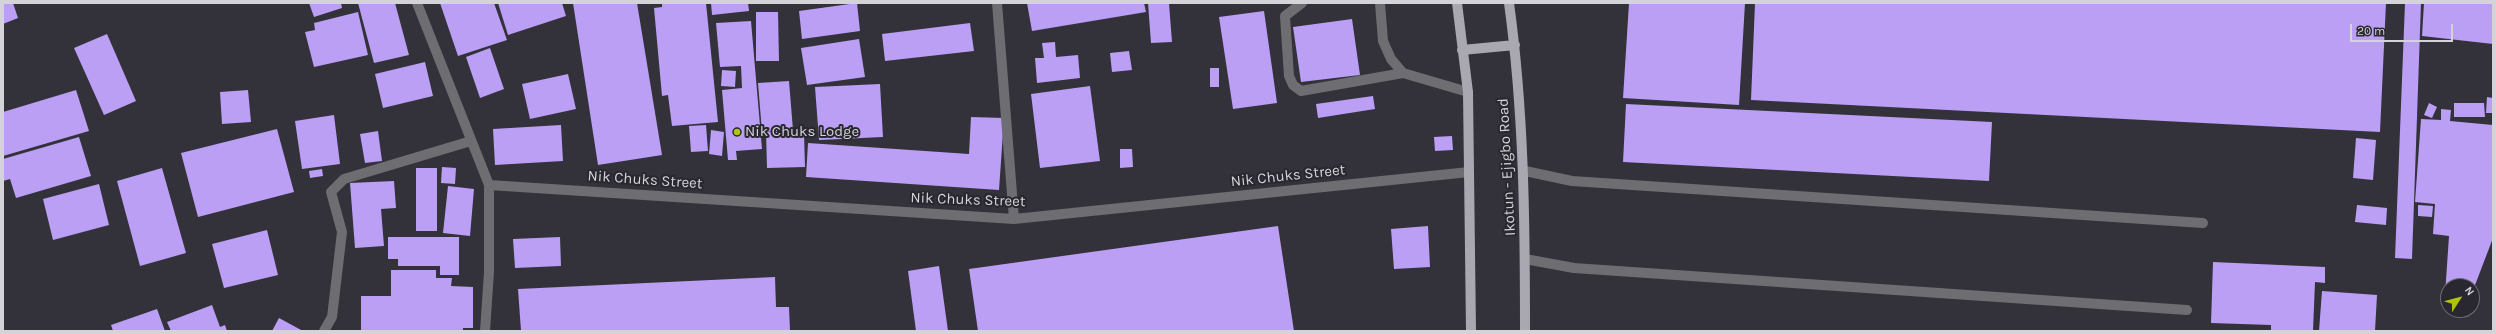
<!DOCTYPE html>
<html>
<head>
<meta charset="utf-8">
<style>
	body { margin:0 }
	#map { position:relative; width:2496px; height:334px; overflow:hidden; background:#333139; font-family:Karla,sans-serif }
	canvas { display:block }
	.frame { position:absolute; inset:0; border:4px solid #d4d3d8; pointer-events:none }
	.north { position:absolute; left:2440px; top:278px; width:40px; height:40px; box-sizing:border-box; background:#29272f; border:1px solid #6d6c73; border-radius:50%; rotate:54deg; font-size:11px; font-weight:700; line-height:16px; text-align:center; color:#d4d3d8 }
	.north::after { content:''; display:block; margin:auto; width:14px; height:18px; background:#afc506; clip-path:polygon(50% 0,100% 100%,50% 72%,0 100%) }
	.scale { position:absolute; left:2350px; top:24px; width:103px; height:18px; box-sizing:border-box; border:2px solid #d4d3d8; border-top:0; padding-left:5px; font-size:12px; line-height:14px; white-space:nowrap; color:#d4d3d8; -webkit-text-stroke:3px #29272f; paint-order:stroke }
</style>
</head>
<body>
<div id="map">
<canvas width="2496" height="334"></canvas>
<div class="frame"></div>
<div class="north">N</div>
<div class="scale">20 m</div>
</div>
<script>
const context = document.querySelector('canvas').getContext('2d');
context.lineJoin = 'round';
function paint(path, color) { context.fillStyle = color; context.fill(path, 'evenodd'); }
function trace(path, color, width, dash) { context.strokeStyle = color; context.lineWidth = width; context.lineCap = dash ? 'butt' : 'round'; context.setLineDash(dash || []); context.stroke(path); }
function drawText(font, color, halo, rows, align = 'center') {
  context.font = font + ' Karla,sans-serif'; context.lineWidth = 4; context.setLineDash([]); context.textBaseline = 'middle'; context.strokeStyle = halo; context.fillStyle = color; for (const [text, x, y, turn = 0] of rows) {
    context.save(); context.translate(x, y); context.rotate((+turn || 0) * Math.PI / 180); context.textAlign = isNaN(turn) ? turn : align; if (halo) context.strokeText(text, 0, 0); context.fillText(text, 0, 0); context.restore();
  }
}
const building = new Path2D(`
	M 3,3 L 13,3 L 18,18 L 3,24 Z
	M 309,3 L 341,3 L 342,8 L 314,17 Z
	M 358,3 L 395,3 L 409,55 L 374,63 Z
	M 440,3 L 494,3 L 507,40 L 458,56 Z
	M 498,3 L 562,3 L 566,16 L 508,35 Z
	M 573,3 L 637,3 L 662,155 L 598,165 Z
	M 662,3 L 706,3 L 718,122 L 672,126 L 668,95 L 662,96 L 654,8 L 662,7 Z
	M 711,3 L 748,3 L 749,11 L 712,15 Z
	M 857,3 L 860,31 L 802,39 L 799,11 Z
	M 1027,3 L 1144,3 L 1146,12 L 1032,31 Z
	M 1148,3 L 1169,3 L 1172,42 L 1151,43 Z
	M 1629,3 L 1745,3 L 1739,105 L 1623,98 Z
	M 1755,3 L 2386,3 L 2380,132 L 1751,100 Z
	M 2405,3 L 2421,3 L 2412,259 L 2395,258 Z
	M 2424,3 L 2493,3 L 2493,44 L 2422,36 Z
	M 1264,11 L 1277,103 L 1233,109 L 1219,17 Z
	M 358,12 L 368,55 L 314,67 L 305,32 L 315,30 L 314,23 Z
	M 756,12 L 778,12 L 779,61 L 756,61 Z
	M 1352,19 L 1360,75 L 1301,82 L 1293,27 Z
	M 751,21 L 762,149 L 736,151 L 737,160 L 728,160 L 722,90 L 742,88 L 741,66 L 720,67 L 716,23 Z
	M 970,23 L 974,51 L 885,61 L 882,34 Z
	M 107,34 L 136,101 L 104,115 L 74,48 Z
	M 859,39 L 865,77 L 807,85 L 801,48 Z
	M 1055,42 L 1056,57 L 1078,55 L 1080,78 L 1037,83 L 1035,58 L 1044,58 L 1042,43 Z
	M 490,48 L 504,89 L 480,98 L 466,57 Z
	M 1129,51 L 1132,70 L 1112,72 L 1110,53 Z
	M 425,62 L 433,96 L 383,108 L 375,74 Z
	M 1210,68 L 1219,68 L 1219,87 L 1210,87 Z
	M 722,70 L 736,71 L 735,87 L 721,86 Z
	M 568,74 L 576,109 L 530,119 L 522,84 Z
	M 789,81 L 793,130 L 762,132 L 758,83 Z
	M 880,84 L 883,137 L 819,140 L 815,87 Z
	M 1090,86 L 1100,161 L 1040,168 L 1031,94 Z
	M 76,90 L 89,131 L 3,156 L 3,112 Z
	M 248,90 L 251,122 L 222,124 L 220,92 Z
	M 1373,96 L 1375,109 L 1318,118 L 1316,104 Z
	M 2487,97 L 2493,98 L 2493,113 L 2486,113 Z
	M 2429,103 L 2437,107 L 2432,118 L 2424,115 Z
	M 2454,103 L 2484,103 L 2485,117 L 2454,117 Z
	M 1626,104 L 1992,122 L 1989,181 L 1623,162 Z
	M 2441,109 L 2451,110 L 2450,121 L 2493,125 L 2493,238 L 2472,293 L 2472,286 L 2448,286 L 2448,295 L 2445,295 L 2449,236 L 2433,234 L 2435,204 L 2415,202 L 2421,119 L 2441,120 Z
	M 334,115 L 340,164 L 302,169 L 295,121 Z
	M 971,117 L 1004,118 L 999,190 L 806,177 L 808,143 L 969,154 Z
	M 561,125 L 563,161 L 495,165 L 493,129 Z
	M 706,125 L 708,151 L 691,152 L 689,126 Z
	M 277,129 L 294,192 L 198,217 L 181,153 Z
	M 711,130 L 724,132 L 722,156 L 709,154 Z
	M 378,131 L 382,161 L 365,163 L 360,134 Z
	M 766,132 L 804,132 L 805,167 L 767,168 Z
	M 1452,136 L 1453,150 L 1435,151 L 1434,137 Z
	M 79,137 L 91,176 L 16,198 L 10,179 L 3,181 L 3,159 Z
	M 2356,138 L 2376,140 L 2373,180 L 2353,178 Z
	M 1120,149 L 1132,149 L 1133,167 L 1120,168 Z
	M 442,167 L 456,168 L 455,184 L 441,183 Z
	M 162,168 L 186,253 L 140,266 L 117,181 Z
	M 416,168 L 437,168 L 437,231 L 416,231 Z
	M 322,169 L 323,176 L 310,178 L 309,171 Z
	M 394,181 L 396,208 L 381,209 L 384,246 L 355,248 L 350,183 Z
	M 99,184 L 109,225 L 53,240 L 43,199 Z
	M 448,186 L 474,189 L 470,236 L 443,233 Z
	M 2357,205 L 2387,208 L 2386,225 L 2355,222 Z
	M 2418,205 L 2433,206 L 2432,217 L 2418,216 Z
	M 1278,226 L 1294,331 L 978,331 L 969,269 Z
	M 1428,226 L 1430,267 L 1394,269 L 1391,229 Z
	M 267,230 L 278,275 L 224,288 L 212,244 Z
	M 388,237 L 459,237 L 459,275 L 440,275 L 440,266 L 398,266 L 398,259 L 388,259 Z
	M 560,237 L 561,266 L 515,268 L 513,239 Z
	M 2213,262 L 2325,267 L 2325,283 L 2315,282 L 2313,331 L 2271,331 L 2271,325 L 2211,323 Z
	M 939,266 L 948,331 L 916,331 L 908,271 Z
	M 391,270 L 436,270 L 436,278 L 452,278 L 451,286 L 473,287 L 473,328 L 463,328 L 463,331 L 361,331 L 361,296 L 391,296 Z
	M 775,277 L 776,307 L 789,307 L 790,331 L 521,331 L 518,289 Z
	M 2322,291 L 2377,295 L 2375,331 L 2319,331 Z
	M 212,305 L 220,327 L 225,325 L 227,331 L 171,331 L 167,322 Z
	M 157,309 L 165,331 L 113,331 L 111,325 Z
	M 279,318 L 303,331 L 272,331 Z`);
const minor = new Path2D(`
	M 417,3 L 489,185 L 489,272 L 485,331
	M 997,3 L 1014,219
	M 1302,3 L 1285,16 L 1289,76 L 1293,85 L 1301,91 L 1403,73
	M 1380,3 L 1383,41 L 1391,59 L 1403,73 L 1468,92
	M 1525,171 L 1572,181 L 2203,223
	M 489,185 L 1014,219 L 1469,172
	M 1525,259 L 1574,268 L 2187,310
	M 324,331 L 332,317 L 342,232 L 331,192 L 344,179 L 471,141`);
const major = new Path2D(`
	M 1457,3 L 1468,92 L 1471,331
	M 1509,3 C 1524,112 1525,221 1525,331
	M 1462,50 L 1515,45`);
const markers = [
	[737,132,4,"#afc506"]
];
const poiNames = [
	["Nik Chuks Lodge",745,132]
];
const streetNames = [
	["Ikotun - Ejigbo Road",1507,167,-93],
	["Nik Chuks Street",1288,176,-6],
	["Nik Chuks Street",645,180,4],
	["Nik Chuks Street",968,200,2]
];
paint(building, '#ba9ff5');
trace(minor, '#6e6d71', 10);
trace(major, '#a9a7af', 10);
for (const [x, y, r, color] of markers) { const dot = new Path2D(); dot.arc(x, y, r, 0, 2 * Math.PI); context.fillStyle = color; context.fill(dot); trace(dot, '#29272f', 1.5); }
drawText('15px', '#d4d3d8', '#29272f', poiNames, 'left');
drawText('15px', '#d4d3d8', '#29272f', streetNames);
</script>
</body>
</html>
